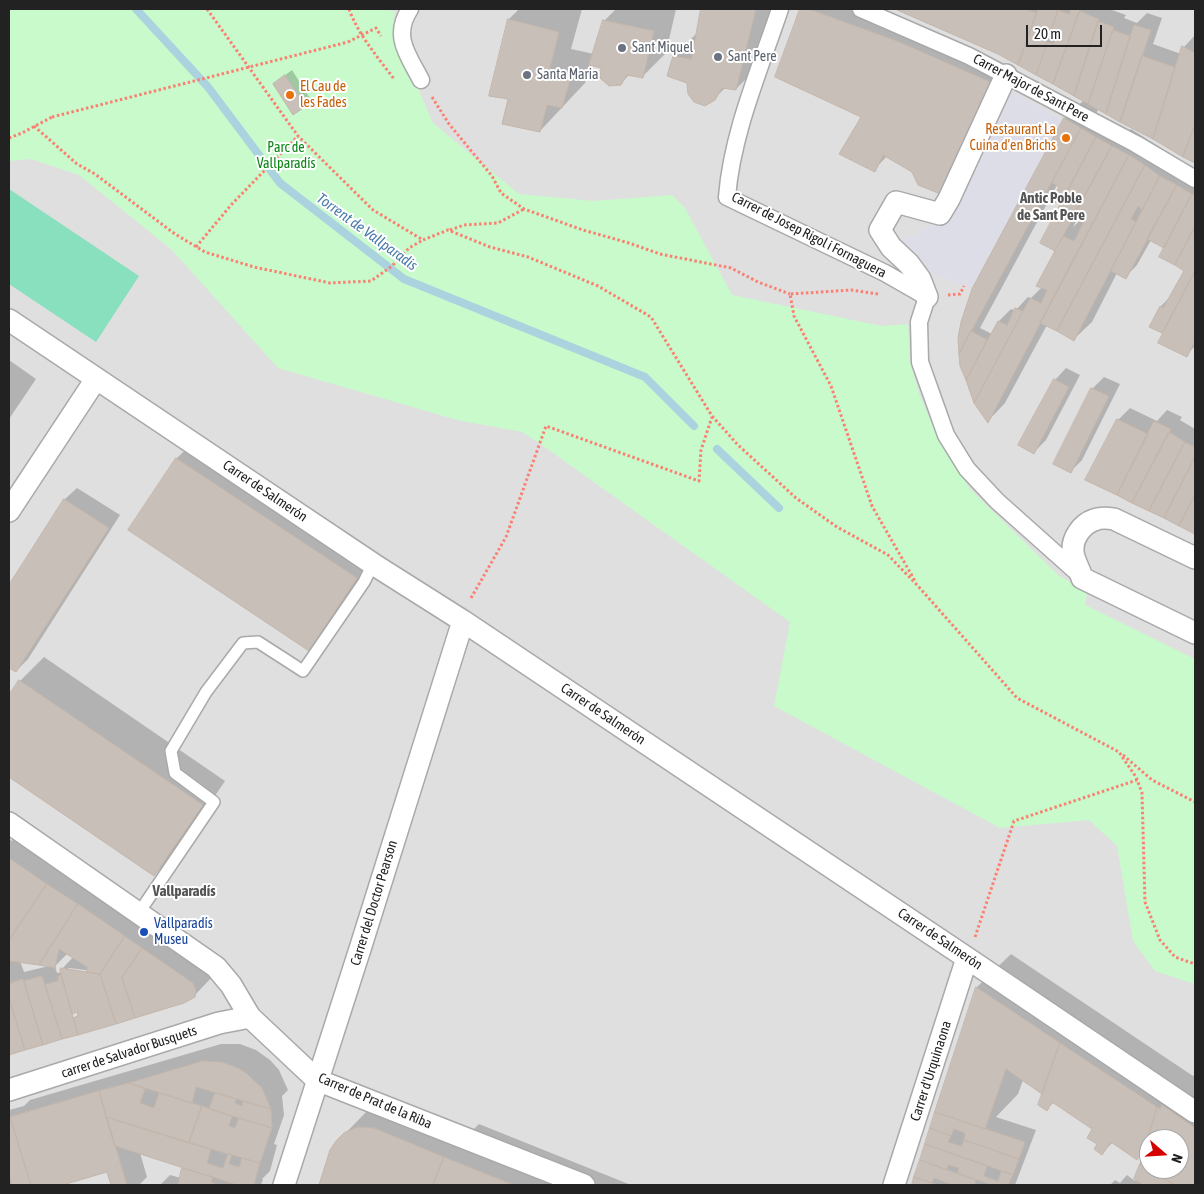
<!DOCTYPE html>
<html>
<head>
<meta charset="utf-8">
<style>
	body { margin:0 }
	#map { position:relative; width:1204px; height:1194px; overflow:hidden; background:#f2efe9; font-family:"Asap Condensed",sans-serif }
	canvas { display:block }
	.frame { position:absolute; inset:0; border:10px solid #222; pointer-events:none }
	.north { position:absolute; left:1139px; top:1129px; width:50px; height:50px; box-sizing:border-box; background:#fff; border:1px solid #a7a7a7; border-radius:50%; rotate:109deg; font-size:14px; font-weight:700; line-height:20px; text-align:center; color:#222 }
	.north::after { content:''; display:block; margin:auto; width:18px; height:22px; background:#d40000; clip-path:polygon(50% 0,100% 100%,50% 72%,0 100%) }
	.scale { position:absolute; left:1026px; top:25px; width:76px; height:22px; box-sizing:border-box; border:2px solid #222; border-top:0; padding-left:6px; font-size:15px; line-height:18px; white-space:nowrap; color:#222; -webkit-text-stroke:4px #fff; paint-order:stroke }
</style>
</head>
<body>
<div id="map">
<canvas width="1204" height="1194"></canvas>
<div class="frame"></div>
<div class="north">N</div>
<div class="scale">20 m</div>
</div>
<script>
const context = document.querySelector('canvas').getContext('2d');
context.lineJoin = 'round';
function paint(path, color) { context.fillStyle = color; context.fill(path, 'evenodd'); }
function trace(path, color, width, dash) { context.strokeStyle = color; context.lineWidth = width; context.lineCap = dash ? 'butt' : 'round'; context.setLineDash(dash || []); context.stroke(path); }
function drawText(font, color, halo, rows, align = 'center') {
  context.font = font + ' "Asap Condensed",sans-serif'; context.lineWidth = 4; context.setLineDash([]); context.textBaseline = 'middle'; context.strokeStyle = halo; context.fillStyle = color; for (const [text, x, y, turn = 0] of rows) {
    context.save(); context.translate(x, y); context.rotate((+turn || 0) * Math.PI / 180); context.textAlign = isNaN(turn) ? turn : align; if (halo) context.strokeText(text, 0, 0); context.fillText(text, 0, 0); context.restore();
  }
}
const residential = new Path2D(`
	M 9,9 L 1195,9 L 1195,1185 L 9,1185 ZM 1149,1139 L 1179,1139 L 1179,1169 L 1149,1169 Z`);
const park = new Path2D(`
	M 9,9 L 387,9 L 395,12 L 393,21 L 399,45 L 433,123 L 519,194 L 594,201 L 672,195 L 685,208 L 732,295 L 882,326 L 908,324 L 910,362 L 919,393 L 939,441 L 970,489 L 1058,575 L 1087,592 L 1085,605 L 1195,659 L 1195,984 L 1155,971 L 1133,941 L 1117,846 L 1089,820 L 1000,828 L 774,706 L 790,622 L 539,443 L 522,432 L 457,420 L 278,368 L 172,250 L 79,175 L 31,159 L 9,161 Z`);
const pitch = new Path2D(`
	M 9,189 L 139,276 L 96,342 L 9,284 Z`);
const plaza = new Path2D(`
	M 1004,87 L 1063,120 L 972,289 L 932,273 L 878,254 L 942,220 Z`);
const shadow = new Path2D(`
	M 519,9 L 582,9 L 571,49 L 594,54 L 604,21 L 616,9 L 676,9 L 666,53 L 643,76 L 630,74 L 620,84 L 602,67 L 590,64 L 585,83 L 540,131 L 509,98 L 491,95 L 509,19 Z
	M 703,9 L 773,9 L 760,65 L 736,89 L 726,87 L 714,99 L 688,82 L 674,56 L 697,33 Z
	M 802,9 L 853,9 L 909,29 L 1007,72 L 913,171 L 887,156 L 874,170 L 863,116 L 776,77 Z
	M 895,9 L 1109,9 L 1126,15 L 1124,18 L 1137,23 L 1147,13 L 1162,18 L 1153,44 L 1181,54 L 1184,47 L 1195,35 L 1195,162 L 1093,104 L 1092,106 L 1098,110 L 1094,117 L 1121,138 L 1131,129 L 1177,158 L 1173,165 L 1195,178 L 1195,346 L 1186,355 L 1167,326 L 1162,332 L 1151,327 L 1161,306 L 1171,296 L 1185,270 L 1166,247 L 1151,240 L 1137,265 L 1125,277 L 1117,273 L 1092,322 L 1074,339 L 1047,325 L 1005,403 L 988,421 L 975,403 L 961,366 L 973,290 L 1065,118 L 1084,100 L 999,53 ZM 1057,185 L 1061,187 L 1063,203 L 1057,251 L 1042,287 L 1031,298 L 1028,297 L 1015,311 L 1011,309 L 999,321 L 992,334 L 980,328 ZM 1080,214 L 1084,217 L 1073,227 Z
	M 292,70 L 311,100 L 306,105 L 280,79 Z
	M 9,360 L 36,379 L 9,419 Z
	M 1066,368 L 1080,375 L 1046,440 L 1034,452 L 1055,380 Z
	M 1104,377 L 1120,384 L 1082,460 L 1070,472 L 1092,389 Z
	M 1130,408 L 1157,421 L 1167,410 L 1182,417 L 1180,420 L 1195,429 L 1195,533 L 1086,480 L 1118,420 Z
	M 201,435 L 380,554 L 333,625 L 309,649 L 130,530 L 177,458 Z
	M 77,488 L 120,515 L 28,659 L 16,671 L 9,666 L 9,587 L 65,499 Z
	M 44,657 L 225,781 L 178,851 L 154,875 L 9,776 L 9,698 L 20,681 Z
	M 18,835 L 212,977 L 194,996 L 134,1017 L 9,1054 L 9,839 L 12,841 ZM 67,954 L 73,957 L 62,969 L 62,972 L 57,973 L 55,966 ZM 20,961 L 49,966 L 24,972 ZM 69,968 L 93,971 L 93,974 L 67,970 ZM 77,1011 L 79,1017 L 73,1019 L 71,1013 Z
	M 1011,954 L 1193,1076 L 1195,1074 L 1195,1185 L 1110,1185 L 1115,1180 L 1120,1183 L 1127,1175 L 1135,1181 L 1143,1158 L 1113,1142 L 1102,1153 L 1094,1129 L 1054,1102 L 1046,1110 L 1043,1093 L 1023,1080 L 1018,1094 L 996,1117 L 1036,1130 L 1015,1185 L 913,1185 L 977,987 ZM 1149,1139 L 1179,1139 L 1179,1169 L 1149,1169 Z
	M 221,1044 L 240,1044 L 256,1050 L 270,1060 L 279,1070 L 288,1090 L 282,1096 L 284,1115 L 274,1144 L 277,1145 L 270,1171 L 262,1179 L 263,1179 L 261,1185 L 160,1185 L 170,1175 L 181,1178 L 185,1167 L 140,1153 L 147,1177 L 139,1185 L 112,1185 L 108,1171 L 58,1185 L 9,1185 L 9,1110 L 24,1106 L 30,1100 Z
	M 369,1109 L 469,1134 L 479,1124 L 631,1185 L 320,1185 L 332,1151 L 337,1142 Z`);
const stream = new Path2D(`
	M 136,9 L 208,87 L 280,183 L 404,279 L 645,377 L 694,426
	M 717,449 L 779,508`);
const building = new Path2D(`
	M 701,9 L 756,9 L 736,90 L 722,88 L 715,100 L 705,106 L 694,102 L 688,94 L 687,83 L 667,76 L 673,56 L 691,59 Z
	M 800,9 L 809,9 L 897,41 L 995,84 L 948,197 L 918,185 L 912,172 L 883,155 L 875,172 L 839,154 L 861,117 L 775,77 Z
	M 897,9 L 1025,9 L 1037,13 L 1018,65 L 998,54 L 897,10 Z
	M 1038,9 L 1058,9 L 1036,75 L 1018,65 Z
	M 1071,9 L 1080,9 L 1053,84 L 1036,75 L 1047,42 L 1053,44 L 1056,38 L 1049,36 L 1058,10 L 1069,14 Z
	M 1080,11 L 1099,19 L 1074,96 L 1053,84 Z
	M 508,19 L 559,32 L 549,72 L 571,77 L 562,108 L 547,105 L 540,132 L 502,124 L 508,99 L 489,96 Z
	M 603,20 L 654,31 L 643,78 L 627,75 L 621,85 L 609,86 L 600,78 L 601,68 L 589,65 Z
	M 1098,21 L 1114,27 L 1088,104 L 1074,96 Z
	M 1134,25 L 1151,30 L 1120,122 L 1106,114 Z
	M 1113,30 L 1130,36 L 1106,114 L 1088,104 Z
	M 1182,46 L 1195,53 L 1195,125 L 1183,157 L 1153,139 Z
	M 1142,56 L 1175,67 L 1153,139 L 1120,122 Z
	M 285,75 L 306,106 L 293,115 L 273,84 Z
	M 1064,118 L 1081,128 L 959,354 L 958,338 L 961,322 L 972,289 Z
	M 1195,125 L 1195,163 L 1183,157 Z
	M 1081,128 L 1096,137 L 1061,204 L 1051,201 L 1059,187 L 1052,183 Z
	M 1096,137 L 1112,146 L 1055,251 L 1040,243 Z
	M 1112,146 L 1129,155 L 988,423 L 974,403 L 1030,298 L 1041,303 L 1047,290 L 1036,286 L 1063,236 L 1074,241 L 1085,219 L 1075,213 Z
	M 1129,155 L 1145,165 L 1057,331 L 1040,323 Z
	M 1145,165 L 1160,176 L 1142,210 L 1138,206 L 1131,219 L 1136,222 L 1074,341 L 1057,331 Z
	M 1160,176 L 1177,185 L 1126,279 L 1111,271 Z
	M 1177,185 L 1192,194 L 1164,248 L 1147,239 Z
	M 1192,194 L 1195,196 L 1195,226 L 1175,265 L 1159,257 Z
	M 1195,226 L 1195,271 L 1162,333 L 1149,327 L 1160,306 L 1163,308 L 1184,271 L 1175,265 Z
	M 1195,271 L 1195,341 L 1187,357 L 1158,343 Z
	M 1015,308 L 1023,311 L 974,403 L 966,380 L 998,321 L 1007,325 Z
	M 971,331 L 987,340 L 966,380 L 960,366 L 959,354 Z
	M 1054,379 L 1069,387 L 1034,454 L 1018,445 Z
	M 1091,388 L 1109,396 L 1071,473 L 1053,464 Z
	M 1117,419 L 1148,434 L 1117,495 L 1085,480 Z
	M 1154,421 L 1171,429 L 1132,503 L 1117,495 Z
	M 1169,432 L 1185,442 L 1149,511 L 1132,503 Z
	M 1185,442 L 1195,447 L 1195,457 L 1164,518 L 1149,511 Z
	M 1195,457 L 1195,495 L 1179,526 L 1164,518 Z
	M 176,458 L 357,578 L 309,651 L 128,530 Z
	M 1195,495 L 1195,534 L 1179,526 Z
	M 64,499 L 109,528 L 16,672 L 9,668 L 9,585 Z
	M 19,680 L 203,805 L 154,876 L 9,777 L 9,695 Z
	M 9,858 L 47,884 L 9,940 Z
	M 47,884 L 78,904 L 39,965 L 9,961 L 9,940 Z
	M 78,904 L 125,936 L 100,974 L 87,972 L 87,967 L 59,949 L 55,968 L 39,965 Z
	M 125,936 L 142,948 L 122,978 L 135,1018 L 116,1024 L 100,974 Z
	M 142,948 L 193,983 L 196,991 L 195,997 L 184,1003 L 135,1018 L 122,978 Z
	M 61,968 L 100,974 L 116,1024 L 78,1035 L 73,1018 L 78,1016 L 77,1012 L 72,1014 L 60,970 Z
	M 61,975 L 78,1035 L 62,1039 L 45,984 L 58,981 L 58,977 Z
	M 42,976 L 62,1039 L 43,1045 L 24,981 Z
	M 23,979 L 43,1045 L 25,1050 L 9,998 L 9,984 Z
	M 976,987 L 1060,1043 L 1042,1094 L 1006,1069 L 985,1129 L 935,1112 Z
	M 9,998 L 25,1050 L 9,1055 Z
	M 1060,1043 L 1157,1107 L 1142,1159 L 1139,1157 L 1137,1160 L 1111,1142 L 1102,1155 L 1094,1149 L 1097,1144 L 1087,1138 L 1092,1129 L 1052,1102 L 1047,1111 L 1038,1105 Z
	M 203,1061 L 222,1062 L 238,1068 L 246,1073 L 262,1088 L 271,1109 L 196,1087 L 192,1103 L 129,1083 Z
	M 129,1083 L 145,1089 L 140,1103 L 154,1108 L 159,1093 L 202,1106 L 189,1143 L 106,1117 L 99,1091 Z
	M 99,1091 L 127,1185 L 111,1185 L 107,1172 L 63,1185 L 31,1185 L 10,1117 Z
	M 215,1093 L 236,1099 L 235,1103 L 242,1106 L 243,1101 L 271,1109 L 272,1128 L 209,1109 Z
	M 1162,1105 L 1195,1128 L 1195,1185 L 1175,1185 L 1140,1164 L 1157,1107 L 1160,1109 ZM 1149,1139 L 1179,1139 L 1179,1169 L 1149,1169 Z
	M 202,1106 L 232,1116 L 229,1126 L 235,1128 L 239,1118 L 272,1128 L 260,1163 L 189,1143 Z
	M 935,1112 L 1025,1142 L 1019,1159 L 964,1140 L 965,1133 L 954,1129 L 951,1136 L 930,1128 Z
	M 10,1117 L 31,1185 L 12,1185 L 9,1174 L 9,1118 Z
	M 106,1117 L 211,1149 L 207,1163 L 223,1168 L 228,1153 L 232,1155 L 229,1164 L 239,1167 L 242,1158 L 260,1163 L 254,1185 L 237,1185 L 115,1146 Z
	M 358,1127 L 374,1128 L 444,1157 L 433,1185 L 319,1185 L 330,1150 L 336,1141 L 344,1133 Z
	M 930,1128 L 951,1136 L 948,1142 L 961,1146 L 964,1140 L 1019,1159 L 1013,1175 L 925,1144 Z
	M 925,1144 L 987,1166 L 984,1176 L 998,1181 L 1001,1171 L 1013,1175 L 1008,1185 L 991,1185 L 957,1173 L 959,1168 L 948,1165 L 947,1170 L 920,1160 Z
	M 444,1157 L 514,1185 L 433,1185 Z
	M 920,1160 L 976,1180 L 975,1185 L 952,1185 L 934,1178 L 932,1183 L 914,1177 Z
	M 1140,1164 L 1175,1185 L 1141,1185 L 1142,1184 L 1134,1179 Z
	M 182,1168 L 213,1177 L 211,1182 L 220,1185 L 178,1185 Z
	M 914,1177 L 932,1183 L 937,1185 L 912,1185 Z`);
const path = new Path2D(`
	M 207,9 L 298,136 L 373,210 L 423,240 L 448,230 L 490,247 L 528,257 L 598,286 L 651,317 L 712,416 L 738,445 L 796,498 L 837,527 L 888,555 L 918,586 L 1017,698 L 1119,752 L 1136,777 L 1142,793 L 1145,902 L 1160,940 L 1175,957 L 1195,964
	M 349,9 C 359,36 377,56 394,79
	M 348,42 L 376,28 L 381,36
	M 432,97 L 449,124 L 492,176 L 501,193 L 524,209 L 583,230 L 629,243 L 660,254 L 731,268 L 758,282 L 790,294
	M 34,126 L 77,164 L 95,174 L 175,234 L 205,252 L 254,267 L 330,283 L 371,281 L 392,266 L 409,248 L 423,240
	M 9,138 L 22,133 L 52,117
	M 450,230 L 464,225 L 498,223 L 524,209
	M 196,247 L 231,205 L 298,136
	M 878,294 L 851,290 L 790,294 L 794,316 L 831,386 L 872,506 L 915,581
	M 948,295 L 960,294 L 964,286
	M 471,598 L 506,537 L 546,426 L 699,481 L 701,450 L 712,417
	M 1123,755 L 1152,780 L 1195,802
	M 975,937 L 1014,821 L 1137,780`);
const service = new Path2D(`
	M 138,914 L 214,802 L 175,773 L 171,751 L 206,692 L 243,643 L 258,642 L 303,671 L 364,582 L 373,564`);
const pedestrian = new Path2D(`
	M 410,9 C 392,36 408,55 421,80
	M 780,9 C 760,69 732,133 727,197 L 885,273 L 927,297 L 919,322 L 920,362 L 946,435 L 967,469 L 997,501 L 1081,576
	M 861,9 L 969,56 L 1136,144 L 1195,179`);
const minor = new Path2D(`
	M 927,297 L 920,279 L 909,264 L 891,247 L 880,230 L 896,202 L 940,214 L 949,199 L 1006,75
	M 9,320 L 373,564 L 463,621 L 967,958 L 1195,1112
	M 9,511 L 96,379
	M 1195,558 L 1114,519 C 1108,518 1101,517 1094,520 C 1082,524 1072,538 1073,551 C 1073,559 1080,570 1082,578 L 1195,633
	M 9,823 L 216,967 L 231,985 L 250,1017 L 317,1080 L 584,1185
	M 9,1090 L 219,1023 L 250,1017
	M 284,1185 L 360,949 L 463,621
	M 894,1185 L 967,958`);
const pathBridge = new Path2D(`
	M 52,117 L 348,42`);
const markers = [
	[622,48,5,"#6b7280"],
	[718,57,5,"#6b7280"],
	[527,75,5,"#6b7280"],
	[290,95,5,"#e8710a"],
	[1066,138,5,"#e8710a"],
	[144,932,5,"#1a4fb4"]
];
const worshipNames = [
	["Sant Miquel",632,48],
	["Sant Pere",728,57],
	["Santa Maria",537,75]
];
const foodNames = [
	["El Cau de",300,87],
	["les Fades",300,103],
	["Restaurant La",1056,130,"right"],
	["Cuina d’en Brichs",1056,146,"right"]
];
const streetNames = [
	["Carrer Major de Sant Pere",1031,88,28],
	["Carrer de Josep Rigol i Fornaguera",809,235,27],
	["Carrer de Salmerón",265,491,34],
	["Carrer de Salmerón",603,714,34],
	["Carrer del Doctor Pearson",374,903,-73],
	["Carrer de Salmerón",940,939,34],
	["carrer de Salvador Busquets",129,1052,-18],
	["Carrer d'Urquinaona",931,1071,-72],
	["Carrer de Prat de la Riba",375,1101,23]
];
const parkNames = [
	["Parc de",286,148],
	["Vallparadís",286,164]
];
const transitNames = [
	["Vallparadís",154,924],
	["Museu",154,940]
];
const neighbourhoodNames = [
	["Antic Poble",1051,198],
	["de Sant Pere",1051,215],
	["Vallparadís",184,891]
];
const waterNames = [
	["Torrent de Vallparadis",367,232,36]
];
paint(residential, '#e0dfdf');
paint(park, '#c8facc');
paint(pitch, '#88e0be');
paint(plaza, '#dddde8');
paint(shadow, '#0003');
trace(stream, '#aad3df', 8);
paint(building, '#c7bfb8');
trace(building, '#c4b6ab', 1);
trace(service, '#a9a9a9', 14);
trace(pedestrian, '#a9a9a9', 19);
trace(minor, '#a9a9a9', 24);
trace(path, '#fa8072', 3, [2.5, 2.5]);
trace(service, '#fff', 11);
trace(pedestrian, '#fff', 16);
trace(minor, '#fff', 21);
trace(pathBridge, '#fa8072', 3, [2.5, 2.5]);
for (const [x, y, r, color] of markers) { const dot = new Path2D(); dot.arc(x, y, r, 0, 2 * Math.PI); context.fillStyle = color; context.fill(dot); trace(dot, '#fff', 2); }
drawText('14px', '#5b616d', '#fff', worshipNames, 'left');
drawText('14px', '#c56008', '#fff', foodNames, 'left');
drawText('14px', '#222', '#fff', streetNames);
drawText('14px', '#0c8416', '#fff', parkNames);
drawText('14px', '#164399', '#fff', transitNames, 'left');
drawText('bold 15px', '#555', '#fff', neighbourhoodNames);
drawText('italic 15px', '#4a7aab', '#fff', waterNames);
</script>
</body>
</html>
